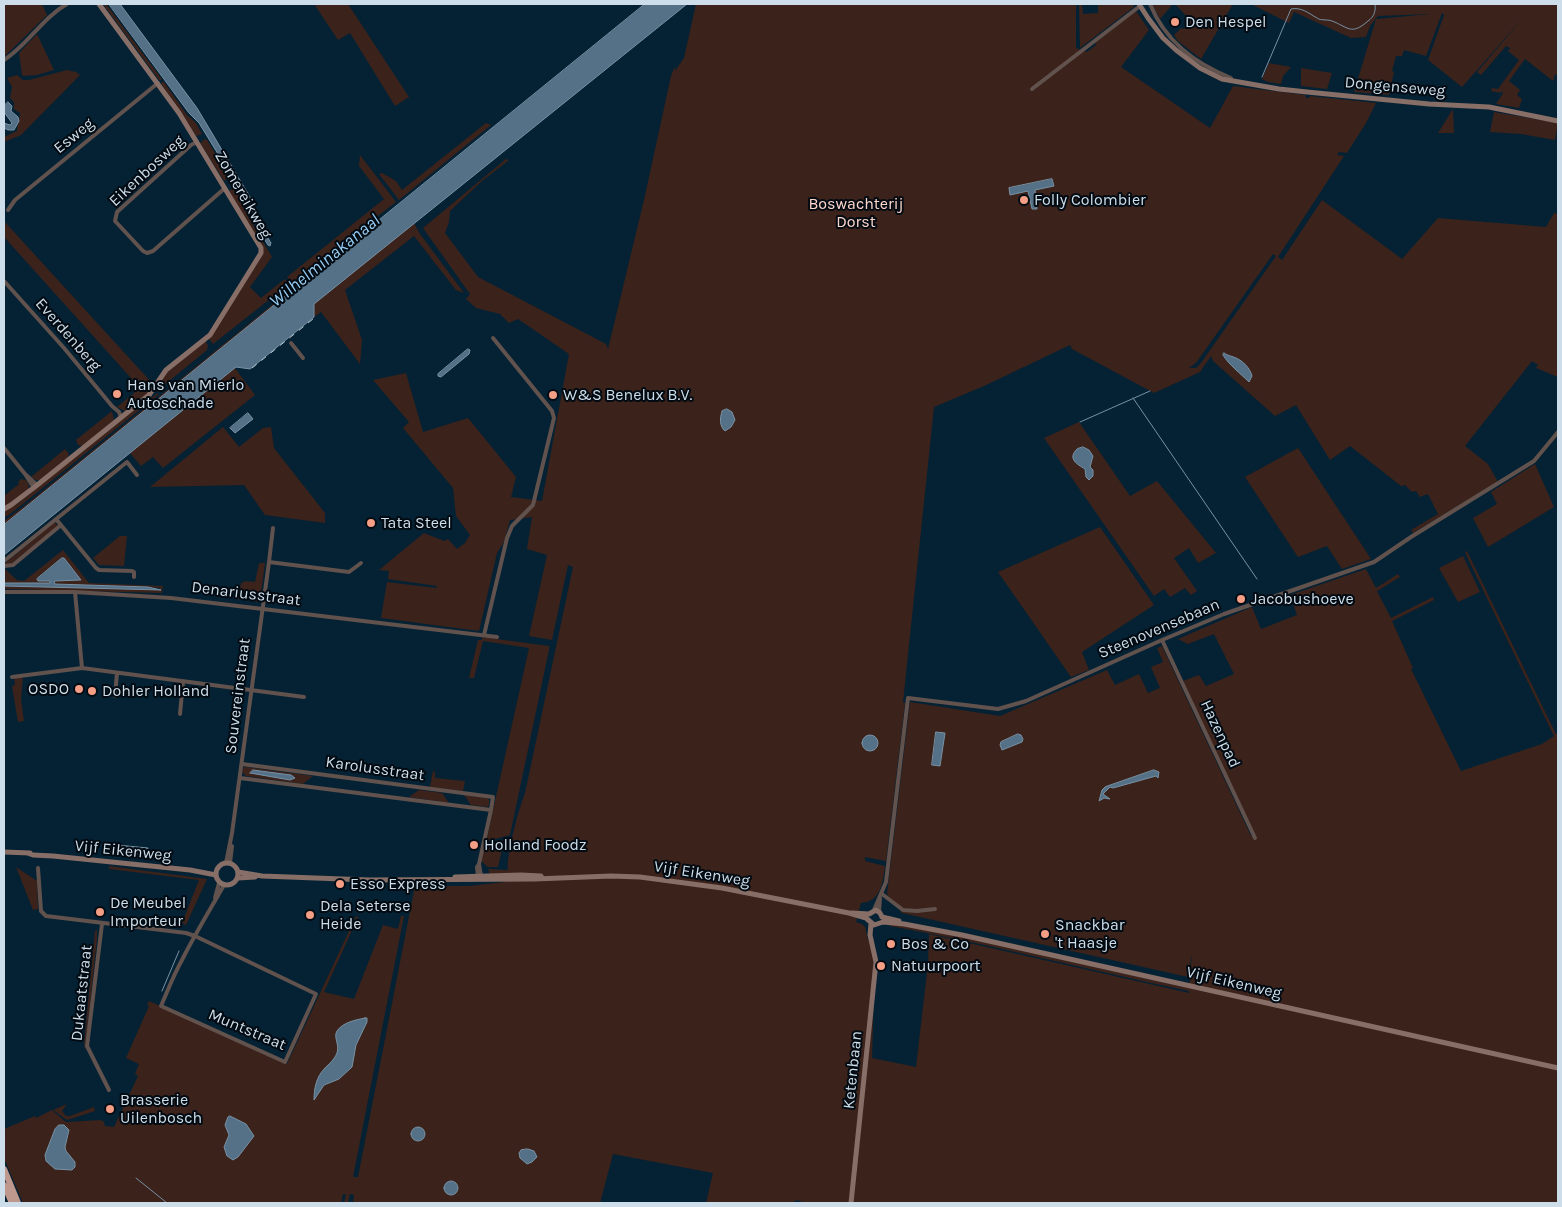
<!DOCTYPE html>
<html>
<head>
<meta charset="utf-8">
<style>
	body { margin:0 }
	#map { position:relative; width:1562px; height:1207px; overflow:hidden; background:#052234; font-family:Karla,sans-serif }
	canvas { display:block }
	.frame { position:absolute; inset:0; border:5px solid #cddde9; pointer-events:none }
</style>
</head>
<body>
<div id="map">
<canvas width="1562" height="1207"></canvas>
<div class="frame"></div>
</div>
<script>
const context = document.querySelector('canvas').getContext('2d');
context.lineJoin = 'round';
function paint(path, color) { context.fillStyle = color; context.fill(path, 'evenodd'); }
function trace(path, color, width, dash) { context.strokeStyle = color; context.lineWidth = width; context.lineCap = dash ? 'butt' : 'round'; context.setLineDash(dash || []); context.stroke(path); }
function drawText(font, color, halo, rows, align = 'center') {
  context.font = font + ' Karla,sans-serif'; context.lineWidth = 4; context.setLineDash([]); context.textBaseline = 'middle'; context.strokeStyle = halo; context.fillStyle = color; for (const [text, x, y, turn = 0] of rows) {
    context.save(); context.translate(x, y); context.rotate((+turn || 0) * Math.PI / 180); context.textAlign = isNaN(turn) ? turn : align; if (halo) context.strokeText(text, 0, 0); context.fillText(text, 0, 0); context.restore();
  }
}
const green = new Path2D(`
	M 4,4 L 42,4 L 48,17 L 46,16 L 4,57 Z
	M 103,4 L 106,4 L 161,78 L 161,80 L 159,80 Z
	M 314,4 L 348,4 L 409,97 L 395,106 L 350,33 L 338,40 Z
	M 696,4 L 1076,4 L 1076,48 L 1087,52 L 1096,45 L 1095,43 L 1136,11 L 1149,30 L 1121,67 L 1210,128 L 1233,86 L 1305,95 L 1306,98 L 1309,98 L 1310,96 L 1376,103 L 1366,123 L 1347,153 L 1339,152 L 1337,155 L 1344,156 L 1278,257 L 1282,260 L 1322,200 L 1402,259 L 1438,218 L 1546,227 L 1554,213 L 1558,214 L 1558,377 L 1536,368 L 1538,365 L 1532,361 L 1465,446 L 1488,464 L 1498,482 L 1413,533 L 1411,530 L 1438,514 L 1428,494 L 1420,497 L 1416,491 L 1412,492 L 1405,485 L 1401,486 L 1350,446 L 1330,460 L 1296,405 L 1275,416 L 1213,361 L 1211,356 L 1200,372 L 1154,393 L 1072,349 L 1070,345 L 984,386 L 934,407 L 903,702 L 905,703 L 886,861 L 865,857 L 865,861 L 885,866 C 883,882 881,902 861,903 L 856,922 L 862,924 L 865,927 L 868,940 L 871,945 L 875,957 L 872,1058 L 916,1067 L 928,964 L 929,934 L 1189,993 L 1189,991 C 1089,970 990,944 890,926 L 890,924 L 944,933 L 1189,988 L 1192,953 L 1188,977 L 902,913 L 887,894 L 910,702 L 1000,716 L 1107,670 L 1115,685 L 1139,674 L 1148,693 L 1160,688 L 1151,667 L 1163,662 L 1157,648 L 1162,646 L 1251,836 L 1253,835 L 1183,681 L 1199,675 L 1206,686 L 1234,674 L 1214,634 L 1188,644 L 1178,639 L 1252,607 L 1261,629 L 1297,615 L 1290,595 L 1366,569 L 1376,588 L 1398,574 L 1400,577 L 1377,591 L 1391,618 L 1433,597 L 1434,600 L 1392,621 L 1413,668 L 1411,669 L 1461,771 L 1542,744 L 1554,736 L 1469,561 L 1465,552 L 1467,551 L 1551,724 L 1556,734 L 1558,734 L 1558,1203 L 805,1203 L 797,1200 L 793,1202 L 799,1203 L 706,1203 L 713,1173 L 613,1154 L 600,1203 L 353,1203 L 354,1195 L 350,1194 L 348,1203 L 344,1203 L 346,1194 L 343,1194 L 341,1203 L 23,1203 L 4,1158 L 4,1129 L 35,1116 L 36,1118 L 52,1110 L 66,1122 L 101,1120 L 104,1122 L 105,1126 L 114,1127 L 138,1076 L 135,1074 L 139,1064 L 126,1058 L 149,1006 L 147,1005 L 149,1001 L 287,1064 L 356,916 L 358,917 L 324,992 L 354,999 L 383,925 L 398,929 L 401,916 L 404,916 L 353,1177 L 358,1177 L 415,886 L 469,886 L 505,882 L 506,874 L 490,875 L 488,869 L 508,870 C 506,855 519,808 525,793 L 573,567 L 568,565 L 552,640 L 529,636 L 547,555 L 527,549 L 532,517 L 510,520 L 504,542 L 497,553 L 479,631 L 381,618 L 387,582 L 436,588 L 437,586 L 388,579 L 389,571 L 379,570 L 424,533 L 444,541 L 448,539 L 457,549 L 465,543 L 470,535 L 456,516 L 453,488 L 403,428 L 409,422 L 373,380 L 406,373 L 423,432 L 468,418 L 516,477 L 511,497 L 542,501 L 569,354 L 518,319 L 509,323 L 500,314 L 476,308 L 466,299 L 470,294 L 423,228 L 506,159 L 509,160 L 482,181 L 450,211 L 449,222 L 445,233 L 478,277 L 606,344 L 608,349 L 644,200 L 671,76 L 675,66 L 675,71 L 684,58 ZM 1273,254 L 1276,256 L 1201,363 L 1196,368 L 1189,368 L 1196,363 Z
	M 1079,4 L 1082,4 L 1083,14 L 1098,13 L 1098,4 L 1133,4 L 1134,7 L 1080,48 Z
	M 1152,4 L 1173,4 L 1160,19 Z
	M 1175,4 L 1233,4 L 1201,59 L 1178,41 L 1174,35 L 1181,28 L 1184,29 L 1190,20 Z
	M 1251,4 L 1558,4 L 1558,76 L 1555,74 L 1553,81 L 1525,59 L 1509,81 L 1520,90 L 1517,95 L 1522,99 L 1519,108 L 1496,104 L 1503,93 L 1502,91 L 1501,93 L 1491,91 L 1492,88 L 1498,89 L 1519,60 L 1508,51 L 1510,48 L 1506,46 L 1481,75 L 1477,72 L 1524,17 L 1462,87 L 1428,60 L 1444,15 L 1442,13 L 1426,56 L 1404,50 L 1402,56 L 1396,56 L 1392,71 L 1394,72 L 1389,95 L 1354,92 L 1376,19 L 1431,14 L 1378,16 L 1370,26 L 1366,37 L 1351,38 L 1294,12 L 1289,23 Z
	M 37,34 L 54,70 L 37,75 L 23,76 L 22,75 L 19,53 Z
	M 1269,63 L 1291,67 L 1283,76 L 1281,84 L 1268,82 L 1262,79 Z
	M 1301,68 L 1332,73 L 1327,89 L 1301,86 Z
	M 67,70 L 76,72 L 80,75 L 21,135 L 4,142 L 4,137 L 17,131 C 17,124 20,120 20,113 L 14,109 L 14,102 L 10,98 L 12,87 L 7,78 L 17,75 L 23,80 L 29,80 Z
	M 162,82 L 164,82 L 187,115 L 196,123 L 202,134 L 196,136 L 161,84 Z
	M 1453,109 L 1454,133 L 1438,133 Z
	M 1494,112 L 1558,123 L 1555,140 L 1521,134 L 1490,132 Z
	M 486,123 L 491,125 L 399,200 L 379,174 L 382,173 L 396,181 L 402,190 Z
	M 205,139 L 207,140 L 229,177 L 224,181 L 200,143 Z
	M 360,155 L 396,202 L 291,283 L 287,277 L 384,199 L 359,166 Z
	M 235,187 L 244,202 L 248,216 L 272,257 L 250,287 L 261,298 L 285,279 L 289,284 L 213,344 L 209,339 L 263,254 L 229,191 Z
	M 4,221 L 152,383 L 150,386 L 150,392 L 125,411 L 117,407 L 140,388 L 4,237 Z
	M 414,223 L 420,234 L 464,293 L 456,290 L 414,236 L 345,290 L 362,340 L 360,364 L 321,312 L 314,317 L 314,304 Z
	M 293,288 L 294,290 L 4,525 L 4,521 L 23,507 Z
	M 205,341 L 208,345 L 207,350 L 157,391 L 155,390 L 166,373 Z
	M 235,368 L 255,395 L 163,468 L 153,457 L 141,466 L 130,453 Z
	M 158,393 L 158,395 L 14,511 L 4,518 L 4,511 L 19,502 L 128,414 Z
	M 112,411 L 114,420 L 83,446 L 78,445 L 76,440 Z
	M 1079,422 L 1130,496 L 1157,481 L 1216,553 L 1198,563 L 1189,548 L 1174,558 L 1197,591 L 1191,595 L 1185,588 L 1170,597 L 1164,589 L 1154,596 L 1044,438 ZM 1083,447 L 1089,450 L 1093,456 L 1090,467 L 1093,470 L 1093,475 L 1086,477 L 1080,448 Z
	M 223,427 L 239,447 L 263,428 L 271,427 L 274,448 L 325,513 L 325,523 L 265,515 L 244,485 L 150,487 Z
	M 1298,448 L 1371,559 L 1342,569 L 1327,546 L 1298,557 L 1245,477 Z
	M 65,449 L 69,454 L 67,458 L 40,480 L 36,480 L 31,477 Z
	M 1535,464 L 1554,507 L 1488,547 L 1473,518 L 1497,504 L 1491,492 Z
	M 21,479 L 26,480 L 29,485 L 28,490 L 4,507 L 4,496 L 19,484 L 18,482 Z
	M 55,522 L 58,526 L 11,564 L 4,564 Z
	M 1100,527 L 1154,605 L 1082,652 L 1089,670 L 1071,677 L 998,572 Z
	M 120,536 L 127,536 L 124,566 L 99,565 L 93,558 Z
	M 63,550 L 89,583 L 163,586 L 162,593 L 4,589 L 4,586 L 113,587 L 160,590 L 160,588 L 148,587 L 55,584 L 54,582 L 55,581 L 81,580 L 62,558 L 37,579 L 38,581 L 50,581 L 50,584 L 4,583 L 4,568 L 17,580 L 24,581 Z
	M 1463,556 L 1480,592 L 1458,602 L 1439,568 Z
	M 259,563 L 265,563 L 260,602 L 238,599 L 241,583 L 246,581 L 255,582 Z
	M 482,637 L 549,646 L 549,650 L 510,835 L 488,841 L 486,840 L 487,837 L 529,648 L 483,641 L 474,678 L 469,678 L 478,640 L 482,640 Z
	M 14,677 L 23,677 L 21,699 L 24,721 L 18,722 L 12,686 L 15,685 Z
	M 244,767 L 247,767 L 313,776 L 303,784 L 246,776 L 242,772 ZM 257,770 L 291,775 L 295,777 L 290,780 L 258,773 L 253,774 L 251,772 Z
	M 433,771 L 435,772 L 435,778 L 465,781 L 463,791 L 430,787 Z
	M 419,790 L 442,793 L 449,803 L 409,797 Z
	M 464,795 L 487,798 L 489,800 L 489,805 L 487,807 L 471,805 Z
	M 504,840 L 498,867 L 488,867 L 481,861 L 485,847 Z
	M 109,866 L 207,879 L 186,925 L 182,923 L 199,880 L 109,869 Z
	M 16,867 L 37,881 L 38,909 L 33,910 Z
	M 97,930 L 97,939 L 85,1050 L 84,1044 L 95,931 Z
	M 67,1104 L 62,1111 L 66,1116 L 70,1116 L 94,1107 L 95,1111 L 67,1120 L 53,1110 Z`);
const water = new Path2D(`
	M 109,4 L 120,4 L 197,108 L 250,197 L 253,213 L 271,243 L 270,246 L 268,245 L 249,214 L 245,198 L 199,123 L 189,113 Z
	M 645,4 L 687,4 L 314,304 L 314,317 L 250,369 L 236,367 L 4,555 L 4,525 Z
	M 8,102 L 12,106 L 11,111 L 18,117 L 19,121 L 14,130 L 8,130 L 4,128 L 4,123 L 10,125 L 12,123 L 4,112 L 4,106 Z
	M 1052,179 L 1054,186 L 1035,190 L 1037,209 L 1032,209 L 1028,191 L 1010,195 L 1009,188 Z
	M 468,349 L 470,350 L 469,354 L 441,377 L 438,376 L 438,374 Z
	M 1224,353 C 1228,356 1232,356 1236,358 C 1243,361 1250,368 1252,376 L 1249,382 C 1241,374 1228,364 1223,355 Z
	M 727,409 L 732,412 L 735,420 L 731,427 L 725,431 C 719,426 720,418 722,411 Z
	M 248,413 L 253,419 L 235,433 L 230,428 Z
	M 1083,447 L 1089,450 L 1093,456 L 1090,467 L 1093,470 L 1093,476 L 1089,480 L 1086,477 L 1085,469 C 1077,464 1067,459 1077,449 Z
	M 62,558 L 64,558 L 81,580 L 55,581 L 54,582 L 55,584 L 148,587 L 161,590 L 4,586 L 4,583 L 50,583 L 50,581 L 38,581 L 37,579 Z
	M 936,732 L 945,733 L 940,766 L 932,765 Z
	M 1018,734 L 1021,735 L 1023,739 L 1022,742 L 1002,750 L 1000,745 L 1001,742 Z
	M862 743a8 8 0 1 1 16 0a8 8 0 1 1-16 0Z
	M 253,770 L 291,775 L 295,778 L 290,780 L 250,773 Z
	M 1154,770 L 1159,772 L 1158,778 L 1156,776 L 1113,788 L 1110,787 L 1103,794 L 1110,799 L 1104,798 L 1099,801 L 1102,790 L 1105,787 Z
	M 106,844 L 148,848 L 147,855 L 105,851 Z
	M 365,1018 L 367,1018 L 367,1022 L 356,1045 L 352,1067 L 339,1079 L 324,1085 L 314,1100 C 314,1089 316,1077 325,1068 C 329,1064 334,1060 337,1053 C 340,1045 333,1037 337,1031 C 343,1022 356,1020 365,1018 Z
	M 230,1116 L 246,1124 L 254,1136 L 238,1157 L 233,1160 L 227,1156 L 224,1147 L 229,1135 L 225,1125 L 228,1117 Z
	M 59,1125 L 64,1125 L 69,1130 L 65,1147 L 66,1151 L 75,1162 L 75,1167 L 72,1170 L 55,1169 L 46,1161 L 45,1155 L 55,1129 Z
	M411 1134a7 7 0 1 1 14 0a7 7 0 1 1-14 0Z
	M 528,1149 L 534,1151 L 537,1157 L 532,1162 L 527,1164 L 520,1158 L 519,1153 L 521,1150 Z
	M444 1188a7 7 0 1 1 14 0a7 7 0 1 1-14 0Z`);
const stream = new Path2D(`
	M 1262,77 L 1291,9 C 1302,7 1308,13 1317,18 C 1321,21 1327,19 1332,21 C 1348,27 1351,36 1368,21 C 1374,17 1376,11 1375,4
	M 1133,398 L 1257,579
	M 1080,422 L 1150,391
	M 162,991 L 179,951
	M 136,1178 L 167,1203`);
const street = new Path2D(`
	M 1150,4 C 1165,41 1194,63 1231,78 L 1230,81
	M 4,60 C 28,45 42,18 67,4
	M 1032,89 L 1140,6
	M 197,142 L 191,145 L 117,212 L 115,221 L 143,251 L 147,253 L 153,251 L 225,188
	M 8,210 L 15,200 L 158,83
	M 4,281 L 64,348 L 112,406 L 119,412 L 121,417
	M 291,343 L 303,358
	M 4,448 L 25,474
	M 34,488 L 25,474 L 37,485
	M 56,519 L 96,568 L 99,570 L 132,571 L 134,572 L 134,577
	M 4,561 L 127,462 L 137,475
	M 269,562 L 273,528
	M 4,566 L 13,565 L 61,525
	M 4,592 L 75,592 L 171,598 L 497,637
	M 75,592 L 82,668
	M 484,635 L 507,538 L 512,526 L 533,505 L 554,418 L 552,411 L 493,338
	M 1162,640 L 1255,838
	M 12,677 L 82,668 L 304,697
	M 115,696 L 117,673
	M 180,714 L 183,682
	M 242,764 L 493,797 L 491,810
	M 240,778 L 491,810 L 479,864 L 477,867 L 478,877
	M 226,863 L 232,833 L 269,562 L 349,572 L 361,563
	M 230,863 L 232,846
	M 479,864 L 481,876
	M 38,868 L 41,911 L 46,916 L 186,933 L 195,936 L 316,994 L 285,1062 L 161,1006 C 168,990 174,974 182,960 C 195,934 210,910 224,885
	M 882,894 L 903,910 L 917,911 L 935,909
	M 215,898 L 219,883
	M 874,910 L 886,882 L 908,698 L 998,709 L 1026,701 L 1162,640 L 1224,614 L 1374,562 L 1411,537 L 1534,461 L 1558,432
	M 879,912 L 880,898
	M 102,924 L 87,1046 L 109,1090`);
const secondary = new Path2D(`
	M 1139,4 L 1148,18 L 1163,38 L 1176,50 L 1200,68 L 1222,79 L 1279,89 L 1307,92 L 1429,104 L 1489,107 L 1558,121
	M 4,509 L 11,505 L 36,486 L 149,395 L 166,370 L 210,335 L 261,253 L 261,248 L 179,113 L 99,4
	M 4,852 L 30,853
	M 27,853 L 33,855 L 53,856 L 190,870 L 216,875
	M216 874a11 11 0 1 1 22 0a11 11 0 1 1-22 0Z
	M 238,872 L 262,876 L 369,880 L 535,879 L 611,876 L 640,877 L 722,888 L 849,913 L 866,918 L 874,925 L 883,922 L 904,924 L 962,935 L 1558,1068
	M 455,877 L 521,875 L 541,876
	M 238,878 L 255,877
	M 852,913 L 869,914
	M 869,914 L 876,910 L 880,913 L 882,917
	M 882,917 L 899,921
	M 851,1203 L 876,962 L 870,935 L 871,924`);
const highway = new Path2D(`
	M 4,1169 L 18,1203
	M 4,1185 L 12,1203`);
const rail = new Path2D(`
	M 252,368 L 313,319`);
const markers = [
	[1175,22,5,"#f49e86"],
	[1024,200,5,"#f49e86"],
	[117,394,5,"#f49e86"],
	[553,395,5,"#f49e86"],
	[371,523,5,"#f49e86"],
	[1241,599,5,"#f49e86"],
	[79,689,5,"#f49e86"],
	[92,691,5,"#f49e86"],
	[474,845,5,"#f49e86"],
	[340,884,5,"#f49e86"],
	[100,912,5,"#f49e86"],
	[310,915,5,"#f49e86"],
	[1045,934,5,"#f49e86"],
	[891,944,5,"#f49e86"],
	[881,966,5,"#f49e86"],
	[110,1109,5,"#f49e86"]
];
const poiNames = [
	["Den Hespel",1185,22],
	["Folly Colombier",1034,200],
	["Hans van Mierlo",127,385],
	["Autoschade",127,403],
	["W&S Benelux B.V.",563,395],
	["Tata Steel",381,523],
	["Jacobushoeve",1251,599],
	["OSDO",69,689,"right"],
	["Dohler Holland",102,691],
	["Holland Foodz",484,845],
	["Esso Express",350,884],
	["De Meubel",110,903],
	["Importeur",110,921],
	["Dela Seterse",320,906],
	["Heide",320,924],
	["Snackbar",1055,925],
	["'t Haasje",1055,943],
	["Bos & Co",901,944],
	["Natuurpoort",891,966],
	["Brasserie",120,1100],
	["Uilenbosch",120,1118]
];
const streetNames = [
	["Dongenseweg",1395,87,5],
	["Esweg",74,136,-39],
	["Eikenbosweg",147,171,-43],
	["Zomereikweg",243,195,60],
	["Everdenberg",68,335,49],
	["Denariusstraat",246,594,7],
	["Steenovensebaan",1159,629,-23],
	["Souvereinstraat",238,696,-83],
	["Hazenpad",1220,734,65],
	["Karolusstraat",375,769,8],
	["Vijf Eikenweg",123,851,6],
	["Vijf Eikenweg",702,874,9],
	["Vijf Eikenweg",1234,983,13],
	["Dukaatstraat",82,993,-84],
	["Muntstraat",247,1030,23],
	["Ketenbaan",853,1070,-84]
];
const parkNames = [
	["Boswachterij",856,204],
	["Dorst",856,222]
];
const waterNames = [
	["Wilhelminakanaal",325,261,-39]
];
paint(green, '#3b221b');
paint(water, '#547187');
trace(water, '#7891a4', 1);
trace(stream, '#7891a4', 1);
trace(street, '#61524d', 4);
trace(secondary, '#876e67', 5);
trace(highway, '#be988d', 6);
trace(rail, '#b5c6d3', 1, [6, 6]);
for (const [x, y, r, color] of markers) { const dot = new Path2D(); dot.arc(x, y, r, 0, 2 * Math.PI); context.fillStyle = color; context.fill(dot); trace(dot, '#020a12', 2); }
drawText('16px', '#cddde9', '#020a12', poiNames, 'left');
drawText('16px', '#cddde9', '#020a12', streetNames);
drawText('16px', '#ffd7cc', '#020a12', parkNames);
drawText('italic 18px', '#96ccf3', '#020a12', waterNames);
</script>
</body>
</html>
